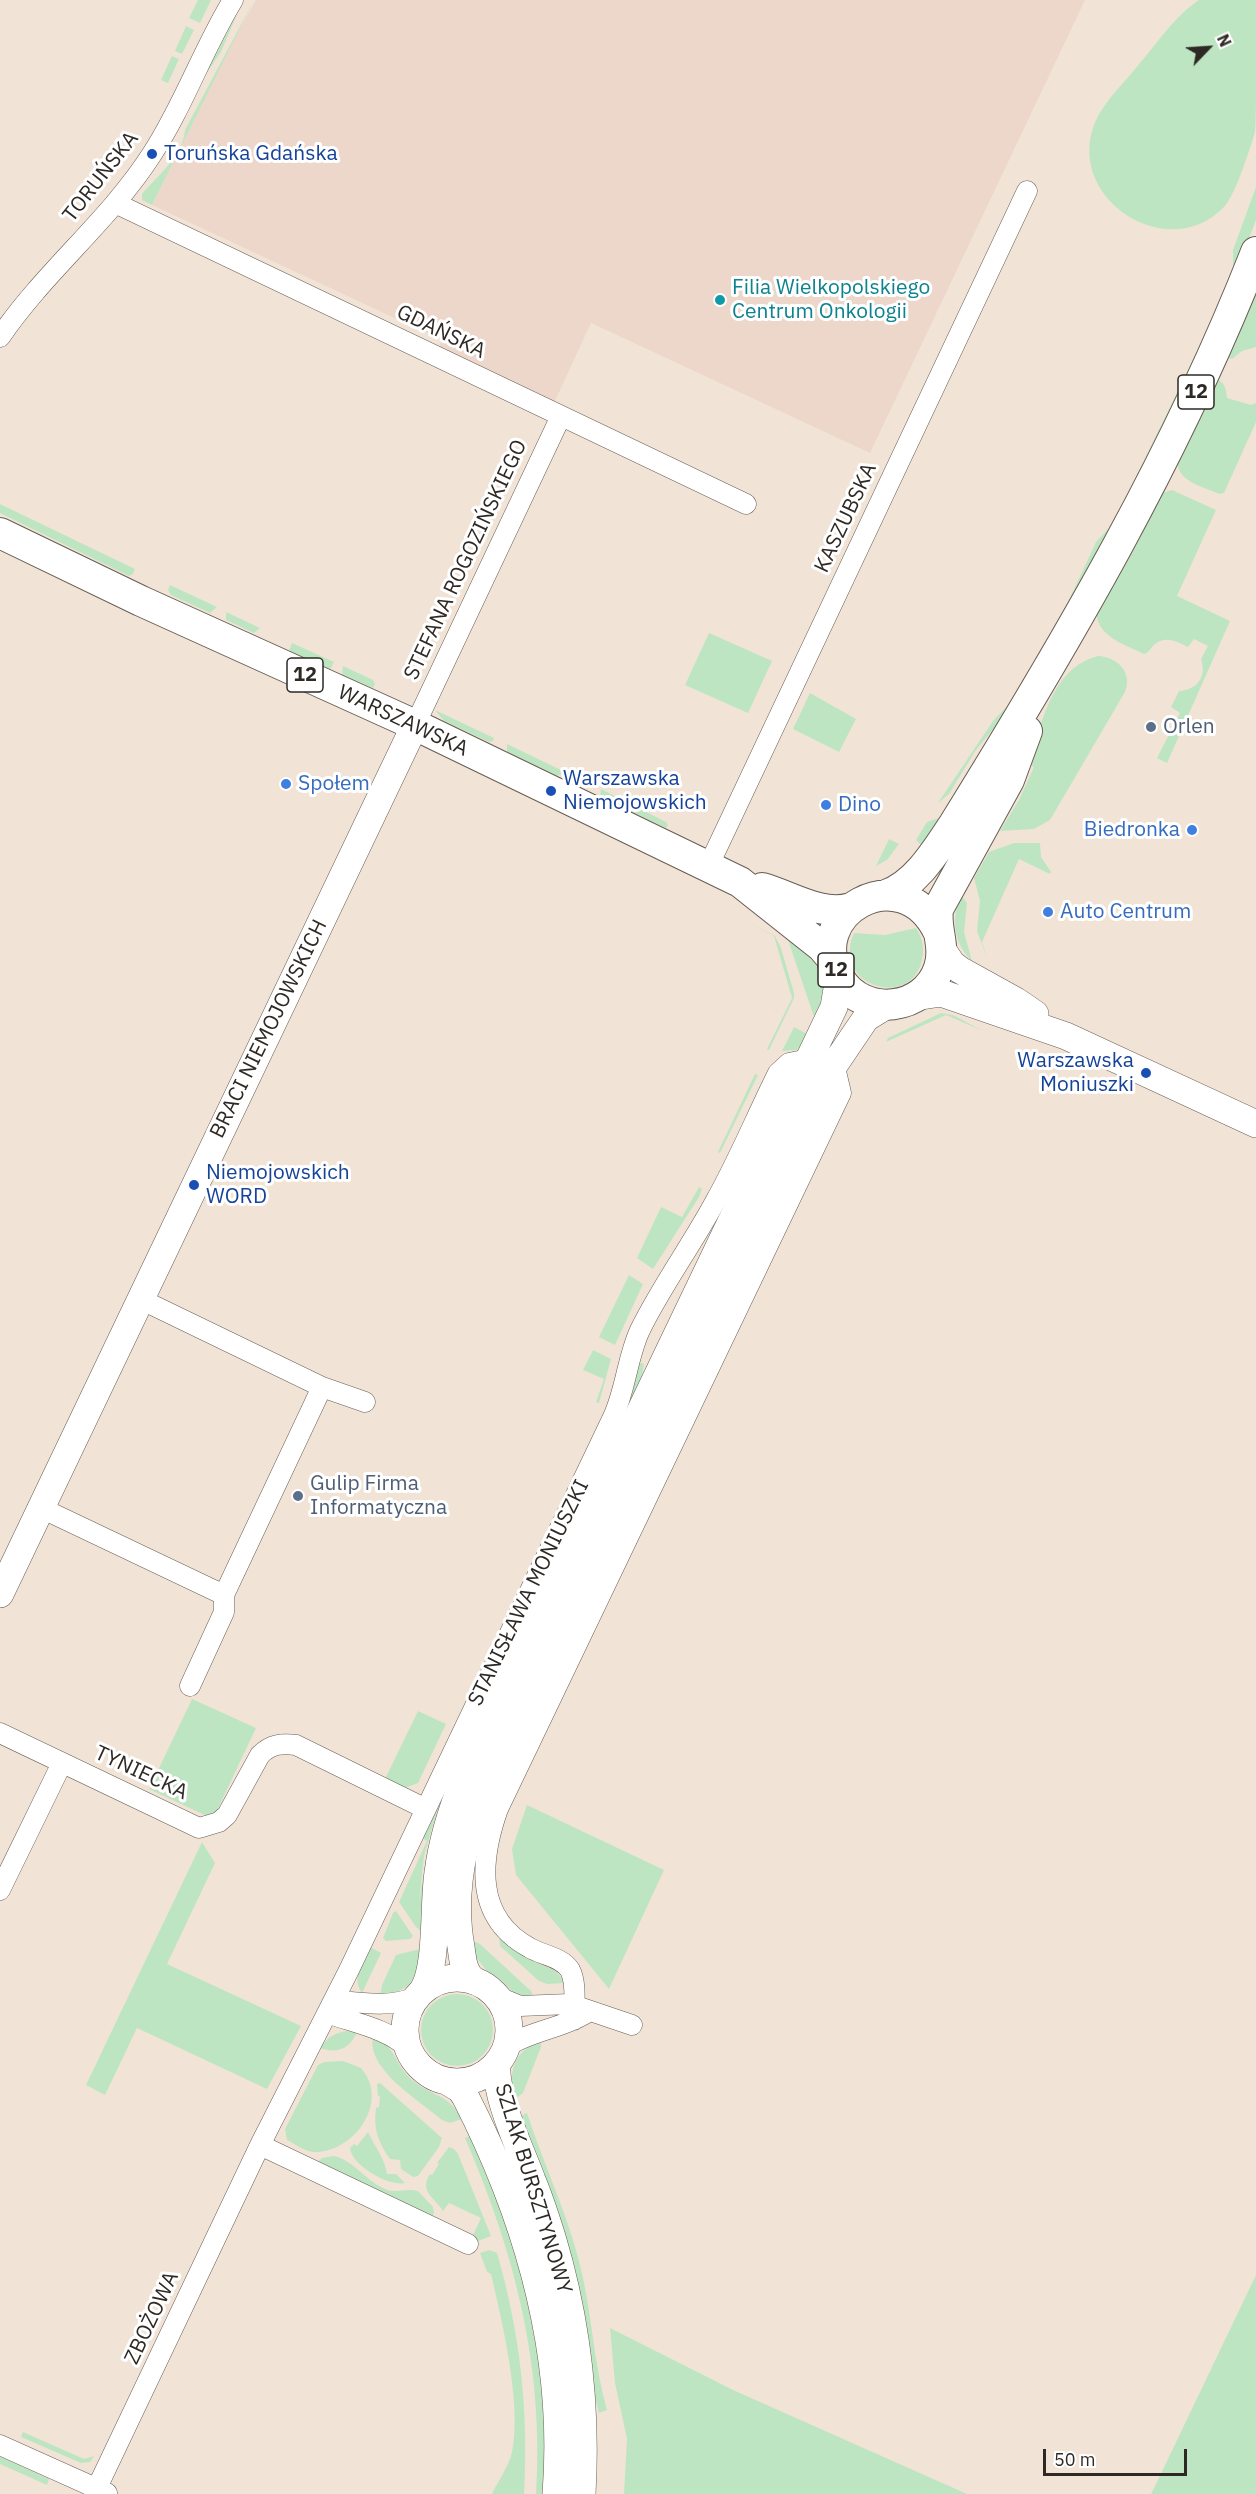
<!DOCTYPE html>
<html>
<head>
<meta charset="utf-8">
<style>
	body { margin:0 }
	#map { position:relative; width:1256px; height:2494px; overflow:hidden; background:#f1e4d7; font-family:"IBM Plex Sans",sans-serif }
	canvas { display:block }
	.north { position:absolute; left:1178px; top:18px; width:60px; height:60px; -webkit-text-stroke:4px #fff; paint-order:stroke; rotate:65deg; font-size:16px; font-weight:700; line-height:24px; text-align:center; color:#2e2925 }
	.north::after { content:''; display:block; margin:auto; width:21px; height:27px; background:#2e2925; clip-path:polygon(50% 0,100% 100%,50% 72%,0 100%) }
	.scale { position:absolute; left:1043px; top:2449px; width:144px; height:27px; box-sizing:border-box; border:3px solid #2e2925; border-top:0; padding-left:8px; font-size:18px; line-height:21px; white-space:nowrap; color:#2e2925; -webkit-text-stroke:4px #fff; paint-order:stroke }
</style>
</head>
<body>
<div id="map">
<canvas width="1256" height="2494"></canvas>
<div class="north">N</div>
<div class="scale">50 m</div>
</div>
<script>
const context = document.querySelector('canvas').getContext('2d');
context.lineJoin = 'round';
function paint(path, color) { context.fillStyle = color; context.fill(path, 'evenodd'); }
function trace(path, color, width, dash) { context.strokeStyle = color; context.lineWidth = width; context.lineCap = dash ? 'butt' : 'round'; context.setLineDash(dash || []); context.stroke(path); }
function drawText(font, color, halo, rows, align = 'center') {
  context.font = font + ' "IBM Plex Sans",sans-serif'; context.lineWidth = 6; context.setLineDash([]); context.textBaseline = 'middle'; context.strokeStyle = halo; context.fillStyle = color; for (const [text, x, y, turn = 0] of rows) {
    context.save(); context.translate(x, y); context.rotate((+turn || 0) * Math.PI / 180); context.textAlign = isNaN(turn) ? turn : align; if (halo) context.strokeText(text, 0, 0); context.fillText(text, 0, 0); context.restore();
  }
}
const medical = new Path2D(`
	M 256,0 L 1085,0 L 870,453 L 591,323 L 554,403 L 438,349 L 442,340 L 152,205 L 235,37 Z`);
const green = new Path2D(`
	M 198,0 L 211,0 L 200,23 L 189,18 Z
	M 254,0 L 152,205 L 142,200 L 142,194 C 157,176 183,156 185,130 Z
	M 1199,0 L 1256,0 C 1256,30 1256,61 1256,91 C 1256,104 1256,120 1255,132 C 1250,149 1235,196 1224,207 C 1169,265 1066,200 1094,125 C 1103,102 1125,82 1140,63 C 1158,42 1176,15 1199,0 Z
	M 238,12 L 221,52 L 204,77 Z
	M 186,26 L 194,30 L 182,54 L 175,51 Z
	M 172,56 L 179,59 L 168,83 L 161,80 Z
	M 1256,187 L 1256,220 L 1239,265 L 1233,275 L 1233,250 Z
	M 1256,281 L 1256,347 L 1242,351 L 1232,359 L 1225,357 Z
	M 1200,345 L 1204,350 L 1118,514 Z
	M 1215,378 C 1225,382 1226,388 1227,398 L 1251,405 L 1256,403 L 1256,422 L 1224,493 L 1219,494 C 1202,486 1174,481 1178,458 Z
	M 1172,490 L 1216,510 L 1177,596 L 1230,621 L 1167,763 L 1157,758 L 1180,713 L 1171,707 L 1179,691 C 1197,690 1207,677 1201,659 L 1208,646 L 1194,639 L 1188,647 C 1178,642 1166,635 1155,644 C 1150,648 1150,652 1144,654 C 1125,644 1098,638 1096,612 L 1162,493 Z
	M 0,504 L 135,569 L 133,574 L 129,576 L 0,513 Z
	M 1107,530 L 1110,532 L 1039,664 L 1096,542 Z
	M 170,585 L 217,607 L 210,613 L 171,595 L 168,590 Z
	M 226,612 L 260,628 L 254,633 L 226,620 Z
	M 709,633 L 772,661 L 748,713 L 685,685 Z
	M 292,643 L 334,662 L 331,668 L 328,670 L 291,656 L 289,651 Z
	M 1098,656 C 1117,657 1133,672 1125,692 L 1050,820 L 1034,829 L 1000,831 L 1019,800 L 1034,767 L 1028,764 C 1042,724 1051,668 1098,656 Z
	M 343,666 L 373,680 L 375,684 L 373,688 L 342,675 Z
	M 810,693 L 856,719 L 839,752 L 793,729 Z
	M 1016,697 L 1014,704 L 976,750 L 949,794 L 938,803 L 993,721 Z
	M 435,710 L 494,738 L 493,741 L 489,742 L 444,721 Z
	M 507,744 L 563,771 L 562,774 L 557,776 L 507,752 Z
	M 601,789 L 666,822 L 668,825 L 666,828 L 600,797 Z
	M 942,817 L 923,847 L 916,840 L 927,822 Z
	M 889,839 L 899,844 L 887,860 L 876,866 Z
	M 1014,843 L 1040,843 L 1041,857 L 1051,872 L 1050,874 L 1019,859 L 982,942 L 987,958 L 977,931 L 980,901 L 974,878 L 989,852 Z
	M 961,895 L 967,903 L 964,932 L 972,961 C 953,943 951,918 961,895 Z
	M 740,918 L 775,936 L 781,948 L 794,993 L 794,998 L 769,1050 L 767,1049 L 792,998 L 774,936 Z
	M 916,928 C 922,937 925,948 922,959 C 913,1010 830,987 854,933 L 885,935 Z
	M 790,937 C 805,951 829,972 824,996 C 823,1004 819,1011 816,1018 L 813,1014 L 788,940 Z
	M 941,1013 L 953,1015 L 983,1031 L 946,1015 L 886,1042 L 888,1038 Z
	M 794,1027 L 809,1035 L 797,1050 L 782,1051 Z
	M 755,1074 L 758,1075 L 720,1153 L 718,1152 Z
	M 699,1187 L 702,1189 L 699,1197 L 653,1269 L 637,1258 L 661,1207 L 682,1217 Z
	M 629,1275 L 643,1284 L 615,1345 L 599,1337 Z
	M 593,1350 L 611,1359 L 599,1403 L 596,1402 L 604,1379 L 583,1370 Z
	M 637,1362 L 644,1364 L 641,1381 L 421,1931 L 416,1927 L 399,1902 L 427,1841 L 421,1837 L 440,1800 L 424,1856 L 419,1902 L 427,1852 L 444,1791 Z
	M 192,1699 L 256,1728 L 213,1819 L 149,1789 Z
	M 418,1711 L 446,1724 L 418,1783 L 405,1788 L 385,1779 Z
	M 527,1805 L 664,1870 L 609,1989 L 516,1875 L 512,1849 Z
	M 202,1842 L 215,1863 L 167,1964 L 301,2026 L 267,2089 L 137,2028 L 105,2095 L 86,2085 Z
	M 396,1911 L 413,1936 L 410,1939 L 386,1941 L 383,1938 L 393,1913 Z
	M 499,1933 C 507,1943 517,1953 529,1959 C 542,1967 558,1966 564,1983 L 547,1984 L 539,1981 L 500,1946 Z
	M 475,1942 L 480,1944 L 531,1991 L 535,1999 L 515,1994 L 502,1981 L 486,1970 L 474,1955 L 470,1943 Z
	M 370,1947 L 381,1953 L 362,1993 C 351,1978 363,1963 370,1947 Z
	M 420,1949 C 418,1981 410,1990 380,1997 L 382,1985 L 396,1955 Z
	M421 2030a36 36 0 1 1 72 0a36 36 0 1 1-72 0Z
	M 346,2031 L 357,2032 C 350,2049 337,2054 320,2048 C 326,2038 335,2033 346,2031 Z
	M 373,2037 C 395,2046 393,2059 407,2075 C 426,2096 447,2091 462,2119 L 450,2123 L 442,2120 C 420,2101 366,2069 373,2037 Z
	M 541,2039 L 541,2047 L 523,2093 L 515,2099 C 507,2071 514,2052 541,2039 Z
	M 343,2061 L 361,2068 C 391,2102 353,2154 313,2152 C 304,2151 295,2144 287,2140 L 285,2129 L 318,2065 L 324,2062 Z
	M 380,2083 L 442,2138 L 439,2147 L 418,2176 L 413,2177 L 401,2169 L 400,2160 L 390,2159 C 378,2142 373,2128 376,2108 L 379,2107 L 380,2096 L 378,2096 L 377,2084 Z
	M 527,2113 C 543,2163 566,2210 579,2261 C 592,2310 593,2361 607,2410 L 599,2413 L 520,2116 Z
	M 368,2132 C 374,2145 386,2161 387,2174 L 396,2174 L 405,2183 C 389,2187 351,2165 350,2148 L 354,2144 L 357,2146 Z
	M 472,2135 L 518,2255 L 541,2368 L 545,2435 L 544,2494 L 536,2494 C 544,2366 515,2254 465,2138 Z
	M 449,2147 L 454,2149 L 458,2154 L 491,2236 L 476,2242 L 473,2235 L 481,2218 L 449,2203 L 443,2211 C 433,2196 419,2191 430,2174 L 432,2175 L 439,2164 L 437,2163 Z
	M 334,2156 C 353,2160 366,2181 385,2189 C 396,2194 406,2188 418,2191 L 433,2207 L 434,2214 L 430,2216 L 316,2163 L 322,2158 Z
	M 489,2250 L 497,2253 C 520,2332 529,2412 524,2494 L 492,2494 C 498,2481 509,2466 512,2452 C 522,2405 502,2321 491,2274 L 487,2272 L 480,2253 Z
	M 1256,2275 L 1256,2494 L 1151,2494 L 1156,2484 Z
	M 610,2328 L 733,2390 L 967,2494 L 624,2494 L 627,2439 L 615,2383 Z
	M 23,2432 L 84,2459 L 94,2456 L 90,2462 L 81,2463 L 21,2437 Z
	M 0,2456 L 49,2479 L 47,2485 L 0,2464 Z`);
const street = new Path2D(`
	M 115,203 L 746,504
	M 0,337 C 45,271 109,221 152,154 C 184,105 203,49 233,0
	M 415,725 L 561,416
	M 708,867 L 1027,191
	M 322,1387 L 365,1402
	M 41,1508 L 224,1595 L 322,1387 L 140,1299
	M 190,1686 L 224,1612 L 224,1595
	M 0,1733 L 199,1828 L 219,1822 L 227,1815 L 260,1755 C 271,1744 282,1743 296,1745 L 426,1809
	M 0,1890 L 62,1763
	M 496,1996 L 520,2006 L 570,2004 L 632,2025
	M 334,2000 C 361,2003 391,2008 416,1997
	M 327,2013 C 354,2023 386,2028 408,2048
	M 574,2020 C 574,2005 577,1983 570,1970 C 562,1957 542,1955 530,1948 C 474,1918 480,1860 498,1809 L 841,1093 L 834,1063
	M 506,2047 C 530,2031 560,2029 585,2014
	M 260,2145 L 468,2244
	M 0,2445 L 107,2493
	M 94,2494 L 260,2145 L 349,1970 L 613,1417 C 626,1389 627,1358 640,1330 C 662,1285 692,1245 716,1200 C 739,1159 757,1115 778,1073 L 789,1063 L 809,1059`);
const secondary = new Path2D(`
	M 942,949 L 952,964 L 960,970 L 1016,1001 L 1035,1014
	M 915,997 L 941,993 L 1066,1036 L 1256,1124
	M 0,1594 L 415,725
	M405 2030a52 52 0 1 1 104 0a52 52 0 1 1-104 0Z
	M 474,1981 C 463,1972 463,1960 461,1947 C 451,1892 463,1839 484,1788 L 820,1086 L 866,1018 L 887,1005
	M 423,1990 C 438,1966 433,1904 438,1873 C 442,1840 452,1809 464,1779 L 834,1007 L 838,983 L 836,969
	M 497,2063 C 494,2095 521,2150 532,2180 C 540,2199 546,2218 552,2237 C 577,2320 587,2407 582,2494
	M 448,2082 L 460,2089 L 465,2096 C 528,2219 567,2354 556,2494`);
const primary = new Path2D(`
	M 0,533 L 141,601 L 415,725 L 740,882 L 822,947 L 833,960
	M 762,888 C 791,896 821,917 851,908
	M 886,895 C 917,884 937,849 954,824 C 1068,640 1177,454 1256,252
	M 938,931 C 901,856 801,914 840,979 C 864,1018 925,1011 939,968 C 946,947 935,929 938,909 L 1009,780 L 1027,731`);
const markers = [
	[152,154,6,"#1a4fb4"],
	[720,300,6,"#0f9aa8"],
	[1151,727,6,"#5c6f8a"],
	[286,784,6,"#3f7fe0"],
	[551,791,6,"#1a4fb4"],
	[826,805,6,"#3f7fe0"],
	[1192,830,6,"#3f7fe0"],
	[1048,912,6,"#3f7fe0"],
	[1146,1073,6,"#1a4fb4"],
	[194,1185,6,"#1a4fb4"],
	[298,1496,6,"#5c6f8a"]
];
const shields = [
	[1196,392,36],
	[305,675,36],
	[836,970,36]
];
const shieldNames = [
	["12",1196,392],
	["12",305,675],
	["12",836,970]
];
const transitNames = [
	["Toruńska Gdańska",164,154],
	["Warszawska",563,779],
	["Niemojowskich",563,803],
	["Warszawska",1134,1061,"right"],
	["Moniuszki",1134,1085,"right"],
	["Niemojowskich",206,1173],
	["WORD",206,1197]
];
const streetNames = [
	["TORUŃSKA",101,177,-52],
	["GDAŃSKA",441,332,26],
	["KASZUBSKA",846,518,-65],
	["STEFANA ROGOZIŃSKIEGO",466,560,-65],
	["WARSZAWSKA",403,721,25],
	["BRACI NIEMOJOWSKICH",269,1029,-64],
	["STANISŁAWA MONIUSZKI",529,1593,-64],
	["TYNIECKA",141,1773,25],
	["SZLAK BURSZTYNOWY",533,2189,73],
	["ZBOŻOWA",152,2318,-65]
];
const cultureNames = [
	["Filia Wielkopolskiego",732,288],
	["Centrum Onkologii",732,312]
];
const serviceNames = [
	["Orlen",1163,727],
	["Gulip Firma",310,1484],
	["Informatyczna",310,1508]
];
const shopNames = [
	["Społem",298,784],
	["Dino",838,805],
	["Biedronka",1180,830,"right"],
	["Auto Centrum",1060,912]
];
paint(medical, '#edd7ca');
paint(green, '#bee5c1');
trace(street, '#685d52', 21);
trace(secondary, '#685d52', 28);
trace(primary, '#685d52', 32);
trace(street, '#fff', 20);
trace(secondary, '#fff', 27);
trace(primary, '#fff', 30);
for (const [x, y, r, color] of markers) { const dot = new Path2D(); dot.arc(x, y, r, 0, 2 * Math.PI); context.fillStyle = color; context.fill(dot); trace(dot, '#fff', 2); }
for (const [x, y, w] of shields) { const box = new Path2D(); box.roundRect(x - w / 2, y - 17, w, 34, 4.5); context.fillStyle = '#fff'; context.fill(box); trace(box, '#2e2925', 1.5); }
drawText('bold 20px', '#2e2925', null, shieldNames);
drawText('21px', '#164399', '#fff', transitNames, 'left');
drawText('21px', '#2e2925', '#fff', streetNames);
drawText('21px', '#0d838f', '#fff', cultureNames, 'left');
drawText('21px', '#4e5e75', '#fff', serviceNames, 'left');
drawText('21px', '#366cbe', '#fff', shopNames, 'left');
</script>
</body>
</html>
